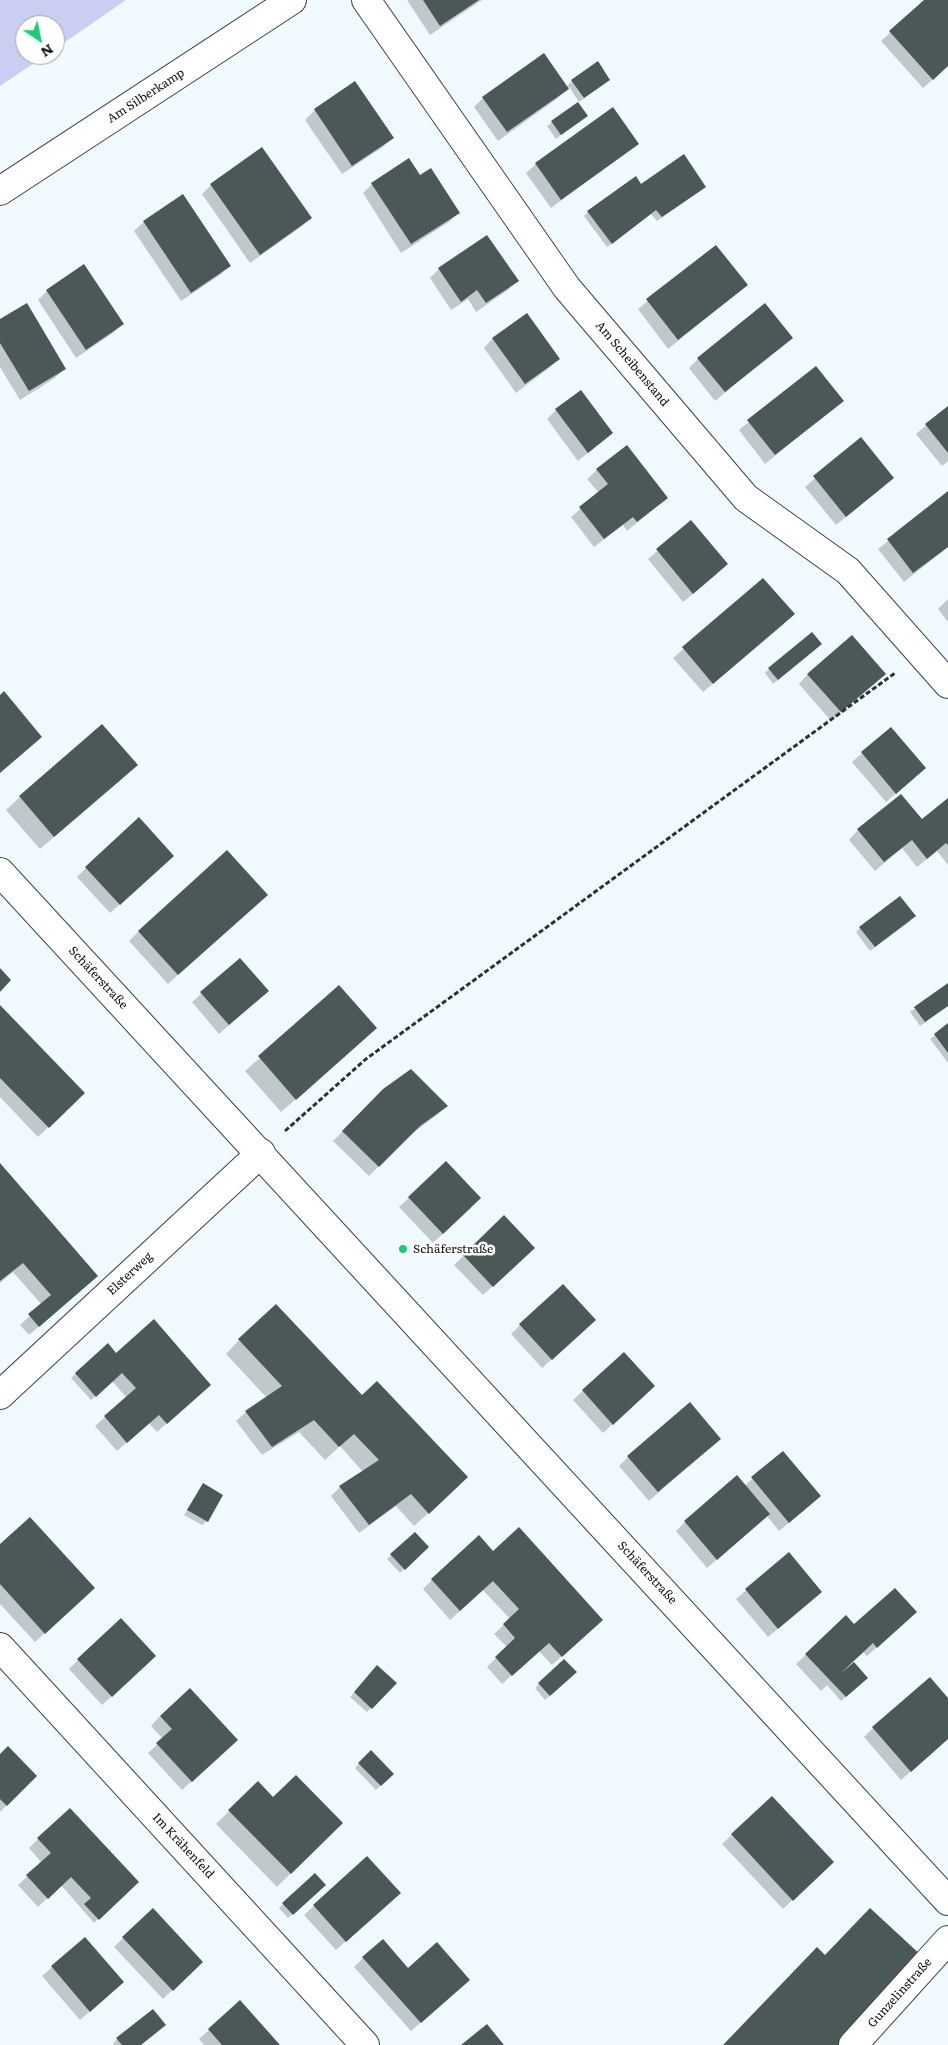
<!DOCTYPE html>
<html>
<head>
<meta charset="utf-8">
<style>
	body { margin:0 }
	#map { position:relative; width:948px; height:2045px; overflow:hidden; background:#f1faff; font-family:Literata,serif }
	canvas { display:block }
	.north { position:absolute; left:15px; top:15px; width:50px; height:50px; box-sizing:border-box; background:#fff; border:1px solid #9f9f9f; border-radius:50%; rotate:146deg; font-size:14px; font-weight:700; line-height:20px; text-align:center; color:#0f0f0f }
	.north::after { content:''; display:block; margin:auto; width:18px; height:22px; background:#1dc973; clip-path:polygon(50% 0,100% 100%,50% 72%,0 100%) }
</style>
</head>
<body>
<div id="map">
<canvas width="948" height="2045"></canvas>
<div class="north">N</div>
</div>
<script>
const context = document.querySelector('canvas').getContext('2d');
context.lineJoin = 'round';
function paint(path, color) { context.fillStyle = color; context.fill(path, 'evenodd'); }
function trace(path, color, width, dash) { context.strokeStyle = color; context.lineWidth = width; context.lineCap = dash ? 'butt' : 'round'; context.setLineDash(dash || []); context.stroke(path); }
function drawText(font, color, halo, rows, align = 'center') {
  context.font = font + ' Literata,serif'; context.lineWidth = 5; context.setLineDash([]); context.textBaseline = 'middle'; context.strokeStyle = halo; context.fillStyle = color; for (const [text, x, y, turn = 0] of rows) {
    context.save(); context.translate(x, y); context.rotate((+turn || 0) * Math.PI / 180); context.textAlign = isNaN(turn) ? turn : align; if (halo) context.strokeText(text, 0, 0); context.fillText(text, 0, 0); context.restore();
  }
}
const pitch = new Path2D(`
	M 0,0 L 126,0 L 55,49 L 55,25 L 25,25 L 25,55 L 46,55 L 0,86 Z`);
const shadow = new Path2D(`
	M 407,0 L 482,0 L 430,35 Z
	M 926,0 L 948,0 L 948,66 L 923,88 L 881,41 Z
	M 572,81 L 604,84 L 579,102 L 569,87 L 558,98 L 498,141 L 474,107 L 483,98 L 566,87 Z
	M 355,83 L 392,138 L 383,147 L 342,174 L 305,120 L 315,110 Z
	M 613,109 L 613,162 L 551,208 L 526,173 L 536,164 Z
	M 586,116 L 556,139 L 547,126 L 552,122 Z
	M 420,177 L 458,213 L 449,222 L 401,253 L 363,193 L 372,184 Z
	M 211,185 L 311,218 L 301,227 L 250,263 L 202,194 Z
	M 641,185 L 700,191 L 657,221 L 651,214 L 607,247 L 584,216 L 588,212 Z
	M 182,196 L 229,265 L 220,275 L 181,301 L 134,231 L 144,222 Z
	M 716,246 L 747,285 L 668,349 L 638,309 Z
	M 439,269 L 517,281 L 508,290 L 476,312 L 468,299 L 451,310 L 430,278 Z
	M 47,291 L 122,324 L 113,333 L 76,358 L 38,300 Z
	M 0,320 L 65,368 L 55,378 L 20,400 L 0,367 Z
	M 493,338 L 559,359 L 549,368 L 516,393 L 484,348 Z
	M 791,338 L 715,401 L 689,368 L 698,359 Z
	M 815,368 L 842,401 L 765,464 L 739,430 Z
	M 948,407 L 948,461 L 942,466 L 916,434 Z
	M 556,410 L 612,433 L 578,461 L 547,419 Z
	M 861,439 L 883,487 L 836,525 L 805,487 Z
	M 597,470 L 667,498 L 627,531 L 623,525 L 594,547 L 571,517 L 599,493 L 587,479 Z
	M 948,493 L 948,547 L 904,582 L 878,549 Z
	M 691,522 L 717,574 L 683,602 L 648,559 Z
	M 763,580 L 784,624 L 703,692 L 673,658 Z
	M 948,599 L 948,622 L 938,609 Z
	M 816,649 L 773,684 L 765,673 L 769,669 Z
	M 808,674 L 875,683 L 831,721 L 799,684 Z
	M 891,728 L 915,777 L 886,802 L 852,762 Z
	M 123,778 L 40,849 L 6,810 L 20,797 Z
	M 948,799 L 948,865 L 937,851 L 917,867 L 902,848 L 875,871 L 849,840 L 858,830 L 922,821 Z
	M 86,868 L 150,877 L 110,913 L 77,877 Z
	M 257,904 L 168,984 L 129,941 L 139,931 Z
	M 910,921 L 870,951 L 856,932 L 860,928 Z
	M 239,960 L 267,991 L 219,1034 L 192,1002 Z
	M 948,984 L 948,1006 L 920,1026 L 910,1012 Z
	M 339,987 L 362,1041 L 281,1112 L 245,1071 Z
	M 0,1007 L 83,1093 L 38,1137 L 0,1097 Z
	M 948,1025 L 948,1063 L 930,1039 Z
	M 384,1090 L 446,1106 L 437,1115 L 410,1135 L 369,1176 L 333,1141 Z
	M 446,1163 L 471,1208 L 433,1243 L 399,1207 Z
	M 0,1165 L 87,1285 L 29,1335 L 20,1325 L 42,1305 L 13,1272 L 0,1283 Z
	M 504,1217 L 524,1257 L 483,1295 L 454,1265 Z
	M 520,1325 L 585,1330 L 542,1368 L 511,1334 Z
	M 239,1340 L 362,1397 L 453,1491 L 414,1526 L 396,1506 L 359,1533 L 331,1496 L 340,1487 L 363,1472 L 340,1446 L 325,1460 L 299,1432 L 262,1455 L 236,1421 L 246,1412 L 267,1398 L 226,1354 Z
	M 108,1345 L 112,1358 L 200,1394 L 157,1432 L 149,1423 L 117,1451 L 95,1426 L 127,1398 L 112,1381 L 91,1400 L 71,1378 Z
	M 624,1353 L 644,1395 L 603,1433 L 573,1400 Z
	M 719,1439 L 649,1501 L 619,1466 L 628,1457 Z
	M 783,1453 L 810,1505 L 779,1531 L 767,1516 L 707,1568 L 676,1531 L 685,1522 L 744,1486 Z
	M 204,1485 L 207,1521 L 202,1525 L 184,1515 Z
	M 0,1545 L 84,1597 L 35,1642 L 0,1604 Z
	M 427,1547 L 400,1573 L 387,1559 L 391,1555 Z
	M 493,1552 L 592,1629 L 552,1665 L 539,1651 L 502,1684 L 487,1667 L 507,1647 L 494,1634 L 510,1619 L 483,1590 L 450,1620 L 423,1589 L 432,1580 Z
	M 789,1554 L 811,1601 L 768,1637 L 736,1599 Z
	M 846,1616 L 854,1625 L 906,1621 L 867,1656 L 863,1652 L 833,1679 L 862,1683 L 841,1701 L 827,1685 L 821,1691 L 796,1664 Z
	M 78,1660 L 145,1665 L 102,1705 L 69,1669 Z
	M 564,1661 L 575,1672 L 545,1700 L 535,1688 Z
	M 373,1671 L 395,1683 L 367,1712 L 350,1697 Z
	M 948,1700 L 948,1739 L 901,1780 L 864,1737 L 873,1728 Z
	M 160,1716 L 227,1749 L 182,1790 L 148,1753 L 163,1739 L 151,1726 Z
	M 371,1752 L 392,1774 L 376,1790 L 355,1768 Z
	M 0,1756 L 36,1776 L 0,1812 Z
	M 258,1783 L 273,1798 L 341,1823 L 277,1887 L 216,1824 Z
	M 772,1798 L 823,1871 L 783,1909 L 722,1844 Z
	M 38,1839 L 137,1882 L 94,1923 L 61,1885 L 38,1907 L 18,1885 L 42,1863 L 29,1848 Z
	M 367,1858 L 390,1902 L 336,1950 L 304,1915 Z
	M 315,1875 L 324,1885 L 288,1918 L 279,1908 Z
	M 85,1938 L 113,1991 L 80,2020 L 42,1976 Z
	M 123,1938 L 192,1971 L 163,1999 L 114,1947 Z
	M 363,1958 L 459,1989 L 411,2031 L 354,1967 Z
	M 240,2002 L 279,2045 L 204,2045 L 199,2039 Z
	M 153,2011 L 140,2045 L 114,2045 L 113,2044 L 117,2039 Z`);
const building = new Path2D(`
	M 423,0 L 479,0 L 440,26 Z
	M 924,0 L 948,0 L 948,66 L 933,80 L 889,31 Z
	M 544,53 L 569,89 L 507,132 L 482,97 Z
	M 598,61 L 610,80 L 584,98 L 571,80 Z
	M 355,81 L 394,138 L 352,166 L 314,109 Z
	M 578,102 L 588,116 L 561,135 L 551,121 Z
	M 613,107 L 639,144 L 561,200 L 535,163 Z
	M 262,147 L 312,218 L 260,255 L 210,184 Z
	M 684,154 L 706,187 L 662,217 L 656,210 L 612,244 L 587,211 L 636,176 L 641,184 Z
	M 409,158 L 420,175 L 431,168 L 460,213 L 411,244 L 371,183 Z
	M 183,194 L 231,266 L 191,293 L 143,221 Z
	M 487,235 L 519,281 L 486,303 L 477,290 L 461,302 L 438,268 Z
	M 716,245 L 748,285 L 678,340 L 646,299 Z
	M 84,264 L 124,324 L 86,350 L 46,290 Z
	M 27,303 L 66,369 L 29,391 L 0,343 L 0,319 Z
	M 765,303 L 793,338 L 725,392 L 697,358 Z
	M 527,313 L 560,359 L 525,384 L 492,338 Z
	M 816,366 L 844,401 L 775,455 L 747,420 Z
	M 581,390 L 613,433 L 588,453 L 555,409 Z
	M 948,406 L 948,453 L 925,424 Z
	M 861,437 L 894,478 L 846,517 L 813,476 Z
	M 627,445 L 668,498 L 637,522 L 633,517 L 604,539 L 579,507 L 608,484 L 596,469 Z
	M 948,491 L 948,547 L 913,573 L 887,539 Z
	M 691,520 L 728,564 L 693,594 L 656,549 Z
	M 763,578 L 795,614 L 713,684 L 682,647 Z
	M 812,632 L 822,644 L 778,680 L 768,668 Z
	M 852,635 L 886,674 L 841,712 L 807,674 Z
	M 4,691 L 42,737 L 0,773 L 0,695 Z
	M 102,724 L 138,765 L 54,837 L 19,796 Z
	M 891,727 L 926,768 L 896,794 L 861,752 Z
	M 901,794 L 922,819 L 948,798 L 948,845 L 946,843 L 927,859 L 912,840 L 884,862 L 857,829 Z
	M 139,817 L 174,856 L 120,905 L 85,867 Z
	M 227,850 L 268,895 L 178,975 L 138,931 Z
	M 900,896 L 916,916 L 875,947 L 859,927 Z
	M 240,958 L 269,991 L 229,1025 L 200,992 Z
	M 0,968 L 11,980 L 0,992 Z
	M 948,983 L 948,1006 L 925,1022 L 914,1007 Z
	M 339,985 L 377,1028 L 296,1100 L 258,1056 Z
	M 0,1005 L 85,1093 L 49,1128 L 0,1078 Z
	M 948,1023 L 948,1053 L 934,1034 Z
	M 411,1069 L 448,1106 L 420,1126 L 379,1167 L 342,1131 L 383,1089 Z
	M 446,1161 L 481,1198 L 443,1234 L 408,1197 Z
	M 0,1163 L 98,1276 L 39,1327 L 28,1314 L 51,1295 L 23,1263 L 0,1281 Z
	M 504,1215 L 535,1248 L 493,1287 L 463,1255 Z
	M 563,1284 L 596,1320 L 552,1360 L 519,1324 Z
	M 276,1304 L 362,1395 L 377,1381 L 468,1477 L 429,1514 L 411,1494 L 369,1525 L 339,1486 L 379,1460 L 354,1434 L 339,1447 L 314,1420 L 272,1447 L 245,1411 L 282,1386 L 238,1339 Z
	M 154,1319 L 211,1385 L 167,1424 L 159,1415 L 127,1443 L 104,1416 L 136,1388 L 122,1373 L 96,1397 L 75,1373 L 108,1343 L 116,1353 Z
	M 624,1352 L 655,1386 L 613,1425 L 582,1390 Z
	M 690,1402 L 721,1439 L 658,1492 L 627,1456 Z
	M 783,1451 L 821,1496 L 789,1523 L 751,1477 Z
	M 737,1475 L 770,1514 L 717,1560 L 684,1521 Z
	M 203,1483 L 223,1495 L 208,1522 L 187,1510 Z
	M 30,1517 L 95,1588 L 45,1634 L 0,1584 L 0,1544 Z
	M 519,1527 L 603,1620 L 562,1657 L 549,1643 L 512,1676 L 495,1657 L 515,1638 L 503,1624 L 519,1609 L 493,1581 L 460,1611 L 431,1579 L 479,1535 L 493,1551 Z
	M 415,1532 L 429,1547 L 405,1570 L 390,1554 Z
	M 789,1552 L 822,1592 L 778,1629 L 745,1589 Z
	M 895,1588 L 917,1612 L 877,1648 L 873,1643 L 840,1674 L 854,1662 L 868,1678 L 846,1697 L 805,1654 L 846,1615 L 854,1624 Z
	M 121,1618 L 156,1656 L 112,1697 L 77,1659 Z
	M 564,1659 L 577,1672 L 550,1696 L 538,1683 Z
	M 377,1665 L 397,1683 L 372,1709 L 354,1692 Z
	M 930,1677 L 948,1698 L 948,1739 L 911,1772 L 872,1727 Z
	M 190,1688 L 238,1740 L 192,1782 L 156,1743 L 172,1729 L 160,1716 Z
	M 8,1746 L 37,1776 L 7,1806 L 0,1799 L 0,1754 Z
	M 371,1750 L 394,1774 L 381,1786 L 358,1763 Z
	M 296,1775 L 343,1823 L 291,1874 L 228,1810 L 258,1781 L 273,1797 Z
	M 772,1796 L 834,1862 L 793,1901 L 731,1834 Z
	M 70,1808 L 139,1882 L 99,1920 L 84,1904 L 91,1898 L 71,1877 L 48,1899 L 26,1875 L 51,1853 L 37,1838 Z
	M 367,1856 L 401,1893 L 346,1942 L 313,1905 Z
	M 315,1873 L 326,1885 L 293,1915 L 282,1903 Z
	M 153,1908 L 203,1962 L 173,1991 L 122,1937 Z
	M 870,1908 L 923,1957 L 839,2045 L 723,2045 L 817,1947 L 825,1955 Z
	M 85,1937 L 124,1982 L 90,2012 L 51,1966 Z
	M 383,1939 L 408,1968 L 437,1942 L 470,1980 L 421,2023 L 362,1957 Z
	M 240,2000 L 280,2045 L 222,2045 L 208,2029 Z
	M 153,2009 L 166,2025 L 141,2045 L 122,2045 L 116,2038 Z
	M 487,2024 L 504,2045 L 461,2045 Z`);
const path = new Path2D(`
	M 285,1131 L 366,1059 L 895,673`);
const street = new Path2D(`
	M 366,0 L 567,288 L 746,498 L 848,571 L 948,684
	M 0,191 L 292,0
	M 0,872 L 948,1901
	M 0,1395 L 261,1153
	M 0,1647 L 365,2045
	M 853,2045 L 948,1940`);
const markers = [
	[403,1249,5,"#1dc973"]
];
const streetNames = [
	["Am Silberkamp",146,96,-33],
	["Am Scheibenstand",632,364,50],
	["Schäferstraße",98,978,47],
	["Elsterweg",130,1274,-43],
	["Schäferstraße",647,1573,47],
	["Im Krähenfeld",183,1846,47],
	["Gunzelinstraße",900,1993,-48]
];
const poiNames = [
	["Schäferstraße",413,1249]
];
paint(pitch, '#cacef3');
paint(shadow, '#0003');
paint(building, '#4a5857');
trace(street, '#424242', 30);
trace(path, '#313131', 3, [5, 2.5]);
trace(street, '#fff', 28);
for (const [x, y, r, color] of markers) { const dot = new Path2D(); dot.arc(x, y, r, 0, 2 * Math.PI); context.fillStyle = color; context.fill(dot); trace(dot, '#fff', 2); }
drawText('12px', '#0f0f0f', '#fff', streetNames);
drawText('12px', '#0f0f0f', '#fff', poiNames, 'left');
</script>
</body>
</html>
